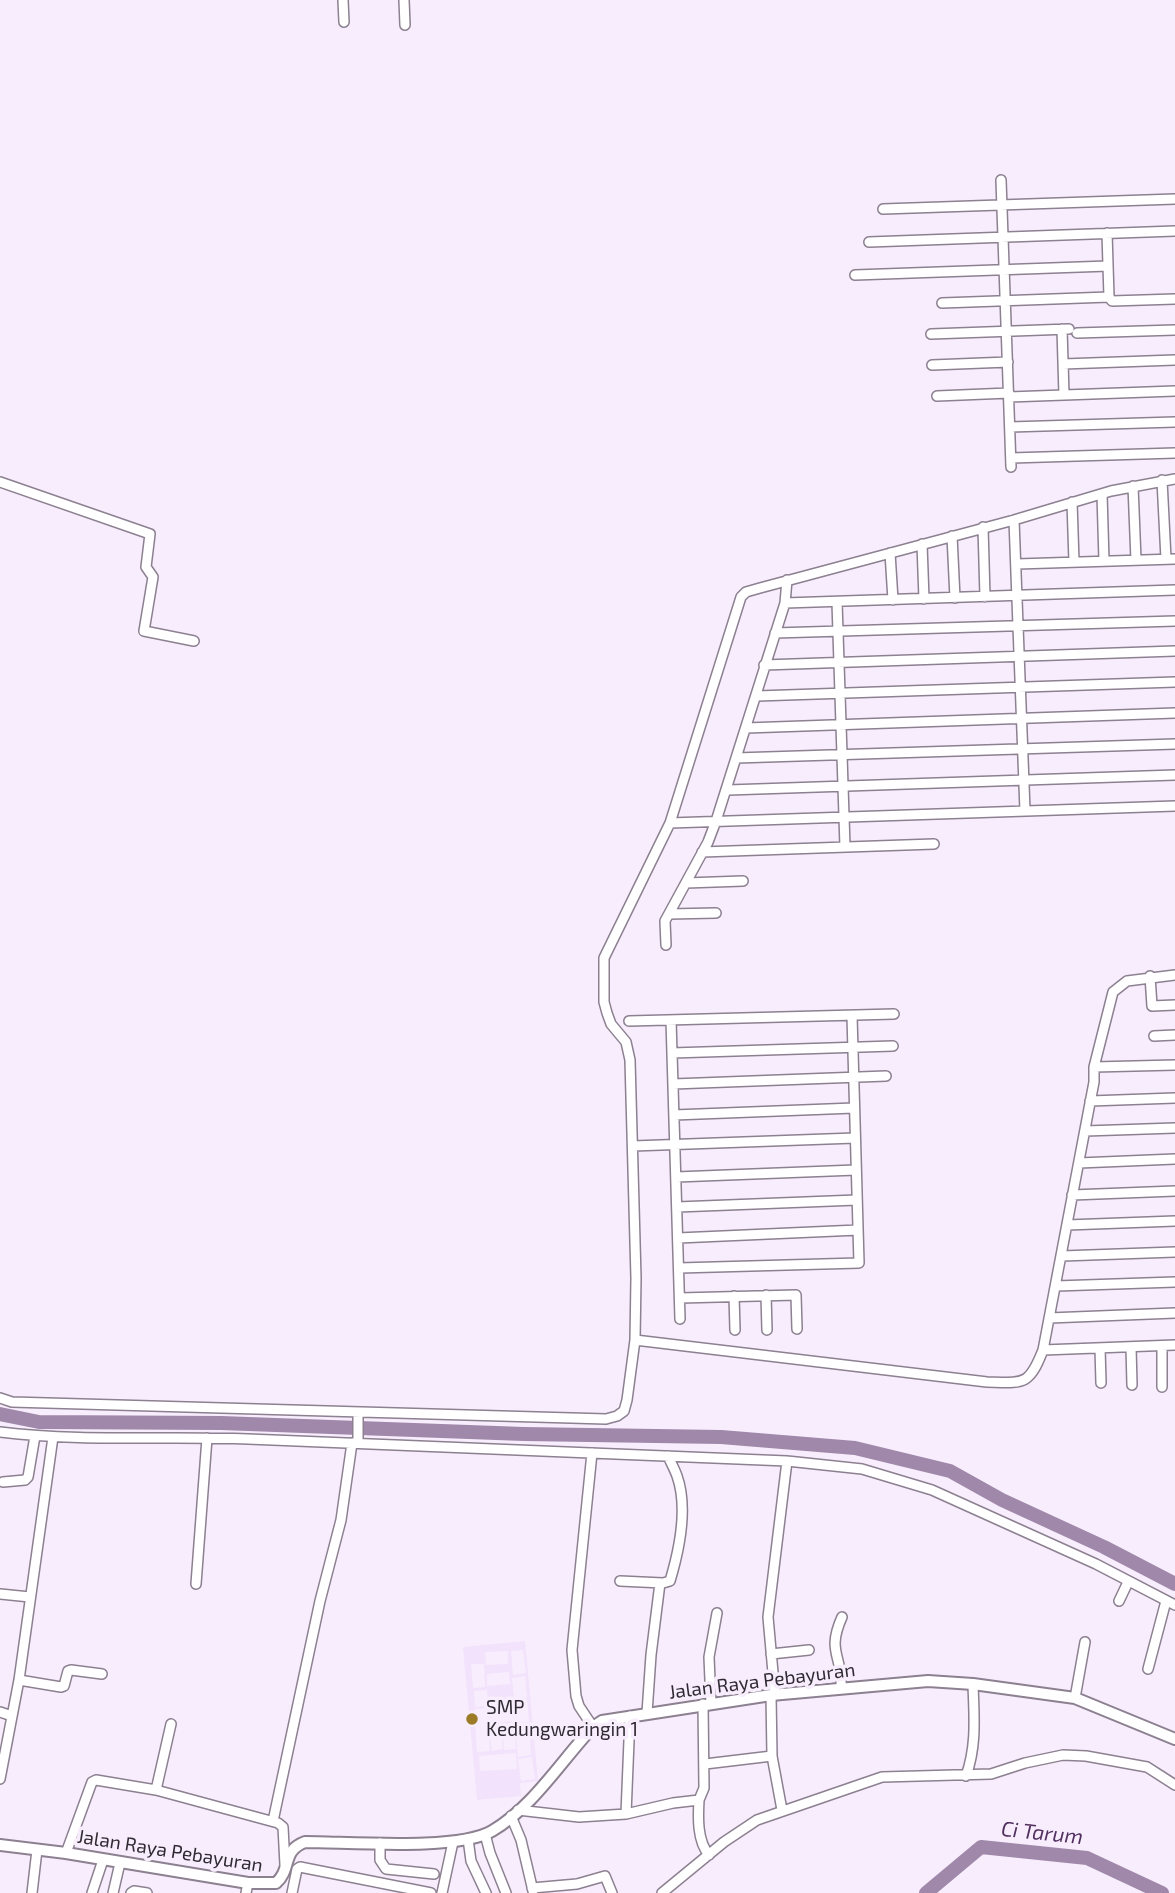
<!DOCTYPE html>
<html>
<head>
<meta charset="utf-8">
<style>
	body { margin:0 }
	canvas { display:block; background:#f7edfc }
</style>
</head>
<body>
<canvas width="1175" height="1893"></canvas>
<script>
const context = document.querySelector('canvas').getContext('2d');
context.lineJoin = 'round';
function paint(path, color) { context.fillStyle = color; context.fill(path, 'evenodd'); }
function trace(path, color, width, dash) { context.strokeStyle = color; context.lineWidth = width; context.lineCap = dash ? 'butt' : 'round'; context.setLineDash(dash || []); context.stroke(path); }
function drawText(font, color, halo, rows, align = 'center') {
  context.font = font + ' "Exo 2",sans-serif'; context.lineWidth = 7; context.setLineDash([]); context.textBaseline = 'middle'; context.strokeStyle = halo; context.fillStyle = color; for (const [text, x, y, turn = 0] of rows) {
    context.save(); context.translate(x, y); context.rotate((+turn || 0) * Math.PI / 180); context.textAlign = isNaN(turn) ? turn : align; if (halo) context.strokeText(text, 0, 0); context.fillText(text, 0, 0); context.restore();
  }
}
const built = new Path2D(`
	M 525,1641 L 538,1781 L 520,1783 L 521,1796 L 477,1800 L 463,1647 ZM 523,1650 L 526,1673 L 513,1675 L 511,1651 ZM 508,1651 L 508,1664 L 486,1665 L 485,1652 ZM 471,1664 L 484,1664 L 485,1687 L 473,1688 ZM 509,1672 L 510,1684 L 487,1686 L 487,1674 ZM 525,1676 L 527,1698 L 514,1699 L 512,1678 ZM 487,1690 L 488,1706 L 475,1707 L 474,1691 ZM 527,1699 L 529,1722 L 516,1723 L 514,1701 ZM 511,1707 L 514,1721 L 491,1723 L 490,1718 L 494,1717 L 493,1708 ZM 487,1708 L 490,1751 L 477,1752 L 474,1709 ZM 529,1724 L 531,1755 L 518,1757 L 515,1725 ZM 503,1727 L 514,1727 L 516,1749 L 504,1750 ZM 501,1728 L 503,1749 L 492,1751 L 489,1729 ZM 516,1753 L 517,1769 L 480,1771 L 479,1756 ZM 532,1757 L 535,1779 L 521,1781 L 518,1759 Z`);
const river = new Path2D(`
	M 0,1414 L 39,1422 L 221,1423 L 524,1434 L 721,1437 L 855,1448 L 950,1471 L 1002,1500 L 1104,1547 L 1175,1584
	M 926,1893 L 981,1847 L 1087,1858 L 1162,1893`);
const minor = new Path2D(`
	M 343,0 L 344,22
	M 404,0 L 405,25
	M 1001,180 L 1011,467
	M 883,209 L 1175,199
	M 1107,233 L 1109,297 L 1112,301 L 1175,299
	M 869,242 L 1175,231
	M 855,275 L 1108,266
	M 942,303 L 1109,297
	M 1062,329 L 1064,395
	M 1077,333 L 1175,330
	M 931,334 L 1069,329
	M 1063,364 L 1175,360
	M 932,365 L 1008,362
	M 937,396 L 1009,393
	M 1009,397 L 1175,391
	M 1010,427 L 1175,422
	M 1011,458 L 1175,453
	M 1162,480 L 1166,559
	M 0,482 L 150,534 L 146,567 L 153,577 L 144,631 L 194,641
	M 1133,486 L 1136,560
	M 1102,494 L 1104,561
	M 1072,502 L 1074,562
	M 1014,520 L 1025,811
	M 983,527 L 985,597
	M 952,536 L 955,598
	M 922,544 L 924,599
	M 890,553 L 893,600
	M 1017,564 L 1175,559
	M 837,602 L 845,847
	M 785,603 L 1175,590
	M 775,633 L 1175,621
	M 764,665 L 1175,651
	M 757,696 L 1175,682
	M 746,728 L 1175,713
	M 736,758 L 1175,744
	M 728,790 L 1175,775
	M 670,823 L 1175,806
	M 702,852 L 934,844
	M 686,883 L 743,881
	M 669,914 L 716,913
	M 666,945 L 665,921 L 708,842 L 716,821 L 785,603 L 787,580
	M 1150,976 L 1152,1006 L 1175,1005
	M 671,1020 L 680,1319
	M 629,1021 L 894,1014
	M 1154,1036 L 1175,1035
	M 672,1053 L 893,1046
	M 1094,1067 L 1113,992 L 1127,981 L 1175,975
	M 673,1084 L 886,1076
	M 1090,1101 L 1175,1098
	M 674,1115 L 854,1108
	M 1085,1131 L 1175,1128
	M 633,1146 L 855,1138
	M 1079,1163 L 1175,1159
	M 676,1177 L 856,1170
	M 1072,1195 L 1175,1191
	M 677,1207 L 857,1200
	M 1067,1225 L 1175,1221
	M 678,1238 L 858,1230
	M 1062,1256 L 1175,1252
	M 679,1268 L 859,1263 L 852,1016
	M 1056,1286 L 1175,1282
	M 766,1295 L 767,1330
	M 734,1296 L 735,1330
	M 680,1298 L 796,1295 L 797,1329
	M 1049,1318 L 1175,1313
	M 635,1340 L 987,1382 C 1024,1383 1029,1386 1043,1350 L 1094,1082 L 1094,1067 L 1175,1065
	M 1162,1346 L 1162,1387
	M 1131,1347 L 1132,1385
	M 1100,1348 L 1101,1383
	M 1043,1350 L 1175,1345
	M 0,1398 L 12,1402 L 606,1419 L 617,1416 L 624,1411 L 627,1400 L 635,1340 L 636,1278 L 630,1060 L 626,1042 L 611,1024 L 607,1013 L 604,1002 L 604,958 L 670,823 L 741,597 L 746,592 L 760,588 L 1014,520 L 1111,491 L 1175,479
	M 0,1432 C 82,1442 166,1436 248,1439 C 428,1447 608,1454 787,1461 L 862,1469 L 932,1490 L 1096,1564 L 1175,1605
	M 358,1443 L 358,1412
	M 592,1453 L 572,1650 L 576,1696 L 579,1706 L 593,1727
	M 3,1482 L 25,1480 L 28,1477 L 35,1436
	M 620,1581 L 663,1583 L 670,1581 C 679,1551 688,1507 677,1476 C 675,1470 671,1463 668,1456
	M 196,1584 L 207,1438
	M 0,1594 L 30,1597
	M 1119,1601 L 1128,1582
	M 771,1654 L 809,1650
	M 1148,1669 L 1166,1601
	M 19,1680 L 61,1687 L 64,1686 L 68,1671 L 71,1670 L 102,1674
	M 841,1688 C 843,1655 826,1653 842,1617
	M 771,1695 L 772,1756 L 782,1810
	M 775,1695 L 768,1617 L 787,1461
	M 1075,1698 L 1085,1642
	M 711,1704 L 709,1657 L 717,1613
	M 0,1712 L 12,1716
	M 647,1713 L 651,1655 L 660,1583
	M 630,1716 L 626,1814 L 673,1803 L 699,1800 L 704,1788 L 703,1704
	M 705,1764 L 772,1756
	M 966,1776 C 977,1745 974,1716 973,1684
	M 0,1779 L 19,1680 L 53,1437
	M 156,1790 L 171,1724
	M 699,1800 C 698,1817 697,1841 709,1855
	M 518,1810 L 579,1817 L 626,1814
	M 511,1816 L 521,1840 L 533,1891
	M 273,1821 L 320,1601 L 341,1520 L 352,1443
	M 485,1834 L 490,1853 L 506,1893
	M 468,1839 L 471,1861 L 486,1893
	M 380,1843 L 380,1860 L 386,1869 L 434,1874
	M 66,1853 L 92,1782 L 96,1780 L 156,1790 L 278,1823 L 283,1827 L 285,1865
	M 532,1888 L 577,1884 L 605,1876 L 612,1893
	M 32,1893 L 37,1850
	M 92,1893 L 103,1860
	M 113,1893 L 120,1863
	M 131,1893 L 134,1891 L 147,1893
	M 246,1893 L 248,1883
	M 292,1893 L 297,1869 L 300,1867 L 431,1893
	M 442,1893 L 453,1842
	M 662,1893 L 724,1842 L 757,1820 L 882,1777 L 991,1774 L 1025,1763 L 1063,1755 L 1086,1756 L 1147,1767 L 1175,1785`);
const major = new Path2D(`
	M 0,1845 L 66,1853 L 248,1883 L 276,1883 C 292,1869 281,1851 305,1842 C 349,1842 458,1851 492,1831 C 533,1807 561,1761 593,1727 L 602,1721 L 771,1695 L 928,1681 L 973,1684 L 1075,1698 L 1175,1739`);
const markers = [
	[472,1719,7,"#9c7b26"]
];
const streetNames = [
	["Jalan Raya Pebayuran",762,1681,-7],
	["Jalan Raya Pebayuran",170,1851,9]
];
const poiNames = [
	["SMP",486,1708],
	["Kedungwaringin 1",486,1730]
];
const waterNames = [
	["Ci Tarum",1042,1833,6]
];
paint(built, '#f3e2fc');
trace(river, '#a088ab', 14);
trace(minor, '#8c8091', 12);
trace(major, '#8c8091', 14);
trace(minor, '#fff', 9);
trace(major, '#fff', 10);
for (const [x, y, r, color] of markers) { const dot = new Path2D(); dot.arc(x, y, r, 0, 2 * Math.PI); context.fillStyle = color; context.fill(dot); trace(dot, '#f7edfc', 2.5); }
drawText('19px', '#302b33', '#f7edfc', streetNames);
drawText('19px', '#302b33', '#f7edfc', poiNames, 'left');
drawText('italic 21px', '#523060', '#f7edfc', waterNames);
</script>
</body>
</html>
